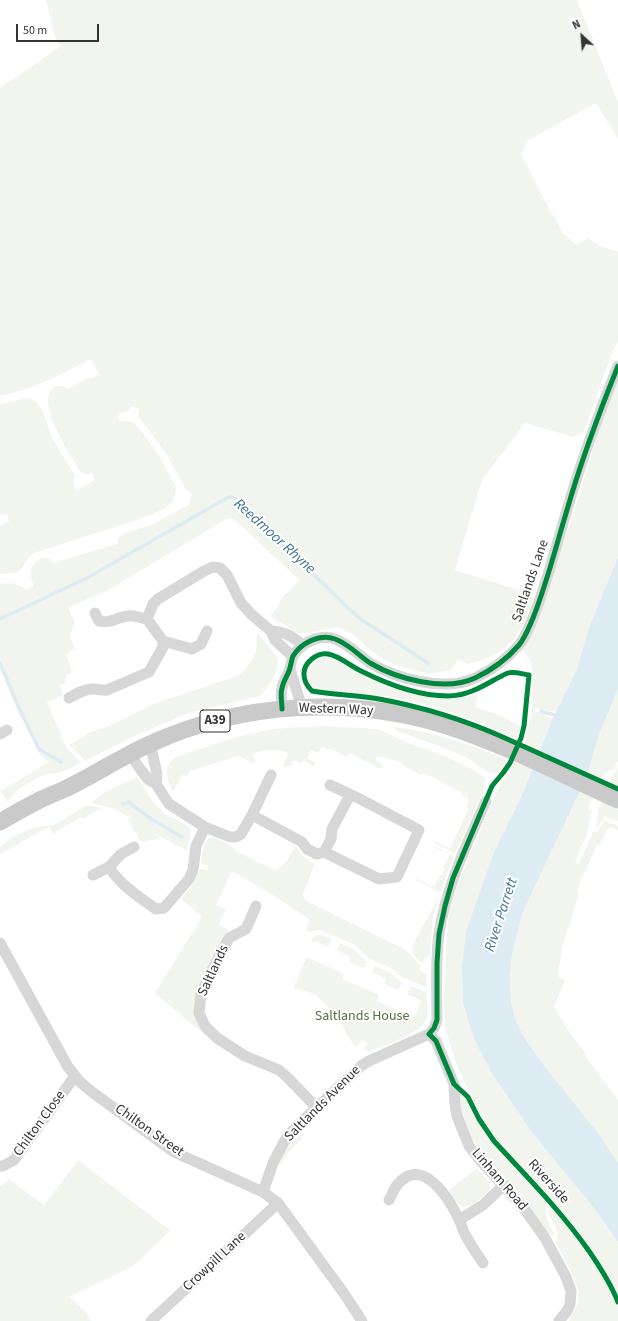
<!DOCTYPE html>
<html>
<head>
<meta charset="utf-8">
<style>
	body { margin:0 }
	#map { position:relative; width:618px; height:1321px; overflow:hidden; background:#fff; font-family:"Source Sans 3",sans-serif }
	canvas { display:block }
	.north { position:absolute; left:562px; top:16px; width:40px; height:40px; -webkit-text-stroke:3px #fff; paint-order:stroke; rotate:334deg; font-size:11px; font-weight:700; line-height:16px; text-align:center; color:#333 }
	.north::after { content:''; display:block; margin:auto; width:14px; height:18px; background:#333; clip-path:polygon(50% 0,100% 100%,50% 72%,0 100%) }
	.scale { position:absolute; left:16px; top:24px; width:83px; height:18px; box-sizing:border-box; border:2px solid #333; border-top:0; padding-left:5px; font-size:12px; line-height:14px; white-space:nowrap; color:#333; -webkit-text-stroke:3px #fff; paint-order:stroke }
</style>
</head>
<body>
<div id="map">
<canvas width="618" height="1321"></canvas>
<div class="north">N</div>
<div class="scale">50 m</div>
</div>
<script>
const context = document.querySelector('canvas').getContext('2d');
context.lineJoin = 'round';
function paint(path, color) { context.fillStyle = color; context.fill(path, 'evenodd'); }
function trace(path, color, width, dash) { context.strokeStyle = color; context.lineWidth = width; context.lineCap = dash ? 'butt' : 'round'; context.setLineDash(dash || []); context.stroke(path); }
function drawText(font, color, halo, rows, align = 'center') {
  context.font = font + ' "Source Sans 3",sans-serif'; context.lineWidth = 4; context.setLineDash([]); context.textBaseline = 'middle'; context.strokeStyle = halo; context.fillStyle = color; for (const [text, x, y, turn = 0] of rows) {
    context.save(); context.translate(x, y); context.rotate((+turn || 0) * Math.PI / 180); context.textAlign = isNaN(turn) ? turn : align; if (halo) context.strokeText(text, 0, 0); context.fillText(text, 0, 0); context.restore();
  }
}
const green = new Path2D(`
	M 46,0 L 577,0 L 618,102 L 618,139 L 596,103 L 527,141 L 521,154 L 540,192 L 563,233 L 576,245 L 589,238 C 598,246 606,249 618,251 L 618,341 L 610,358 L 584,432 L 573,437 L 525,423 L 482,480 L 455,570 L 525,592 L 530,580 C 535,597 533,602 526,619 C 513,646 496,658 467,664 L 458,659 L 451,670 C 444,671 437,673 430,673 C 412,672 390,664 375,654 C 364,646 355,633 341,628 C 327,624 301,641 291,629 L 270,616 L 280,604 L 278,603 L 286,593 L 288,593 L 299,580 L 235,520 L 228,518 L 107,591 L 68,607 L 75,623 L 70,636 L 75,648 L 66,655 L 73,672 L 66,675 L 65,683 L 60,686 L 64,695 L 47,702 L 66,747 L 79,760 L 81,763 L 62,772 L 47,774 L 37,778 L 17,790 L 7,802 L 1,791 L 49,762 L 42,757 L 38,751 L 12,698 L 0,667 L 0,584 C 10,582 19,584 27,590 L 34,586 C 27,573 32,556 49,558 L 53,563 L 117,544 L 118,539 L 123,534 L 153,524 L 189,505 L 192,494 L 186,490 L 166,453 L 139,417 L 138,415 L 140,409 L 132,406 L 128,411 L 118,414 L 119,421 L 128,421 L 134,423 L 144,435 L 159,456 L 176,486 L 175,496 L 173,501 L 166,508 L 140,519 L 34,553 L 28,558 L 22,568 L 16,573 L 0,574 L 0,526 L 9,521 L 7,514 L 0,515 L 0,404 L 28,398 L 36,401 L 42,409 L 52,438 L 75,475 L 73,484 L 76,491 L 95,480 L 92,473 C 89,474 86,474 83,473 C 78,470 75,463 72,458 C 65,446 33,395 57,386 C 61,385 65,386 68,389 L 90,377 L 91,379 L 99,375 L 91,359 C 61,375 33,389 0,396 L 0,88 L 61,46 L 56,40 Z
	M 618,377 L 618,557 L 590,625 L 576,671 L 556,712 L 535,708 L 535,711 L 546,714 L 545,716 L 553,718 L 522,795 L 494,852 L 462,968 L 463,1003 L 474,1039 L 491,1072 L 533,1134 L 594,1208 L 618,1242 L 618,1295 L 600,1263 L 570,1221 L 504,1149 L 480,1116 L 458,1068 L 445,1028 L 444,1003 L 446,947 L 449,913 L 456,889 L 485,819 L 500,785 L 509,774 L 525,740 L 532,709 L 532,668 L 530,661 L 523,650 L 532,632 L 574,512 L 600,426 Z
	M 257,633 C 260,636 275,654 277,657 C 282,668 267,689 260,696 L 185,714 L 132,737 L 85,761 L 80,755 L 69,745 L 93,731 L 107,727 L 156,703 L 240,675 L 244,671 L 256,653 Z
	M 322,657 L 334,659 L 372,680 L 423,696 L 453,699 L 478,694 L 475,707 L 500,715 L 521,727 L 516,739 C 475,719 431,703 385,696 C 373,695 361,694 348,693 C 339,693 327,693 318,690 C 310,687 308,680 308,672 L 313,662 Z
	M 618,689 L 618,761 L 613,769 L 605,772 L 588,808 L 592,811 L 587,834 L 575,862 L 579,864 L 593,832 L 597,832 L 605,821 L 618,826 L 618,830 L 609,827 L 599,845 L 597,845 L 577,890 L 579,895 L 562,948 L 558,976 L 565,981 L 554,1006 L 568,1030 L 585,1053 L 585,1055 L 618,1100 L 618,1163 L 598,1133 L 542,1063 L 524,1037 L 515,1019 L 511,1002 L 510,977 L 512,955 L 522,914 L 579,793 L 590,766 L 599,734 Z
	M 325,726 L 378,729 L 411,744 L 445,756 L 472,769 L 485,778 L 484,790 L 455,853 L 434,843 L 435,841 L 450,849 L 468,810 L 466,804 L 469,802 L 467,797 L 464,798 L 461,792 L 424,773 L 422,775 L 405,767 L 400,762 L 378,756 L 375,760 L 383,764 L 381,769 L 349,753 L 347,757 L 331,749 L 329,750 L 322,747 L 318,753 L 311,750 L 307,758 L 316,763 L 314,766 L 304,761 L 298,763 L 296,760 L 292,762 L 292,765 L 286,767 L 283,766 L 288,753 C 275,748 266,749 253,754 L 255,762 L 250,764 L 249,761 L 238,756 L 190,771 L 187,777 L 182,775 L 173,792 C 166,777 162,764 179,756 C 207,747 234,736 263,731 C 283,727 304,727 325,726 Z
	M 393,727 C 430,730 474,746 508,760 C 505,766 503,772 496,773 C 489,775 478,765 472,761 C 448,748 422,740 397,731 Z
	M 618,767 L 618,799 L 613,807 L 618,810 L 618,821 L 604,816 L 596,830 L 598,810 L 610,780 Z
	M 137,777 C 145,789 153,803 164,813 C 170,818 186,823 190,829 C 193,835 187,844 186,850 L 159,836 L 158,839 L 141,842 L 128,820 L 130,818 L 115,809 L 91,803 L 105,792 Z
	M 87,805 L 101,808 L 83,819 L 81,817 L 53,834 L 49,827 L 0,854 L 0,847 L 8,840 L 27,830 L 36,827 L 54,825 Z
	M 209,838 C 221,836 233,849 242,854 C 253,860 265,865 276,871 L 287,861 L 295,846 L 297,846 L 300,854 L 315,864 L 303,894 L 305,900 L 406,950 L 421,966 L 419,970 L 426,974 L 426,987 L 401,977 L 393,969 L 368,958 L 355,945 L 320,930 L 310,932 L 306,930 L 309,922 L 309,919 L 271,894 L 232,871 L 216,905 L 226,909 L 219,925 L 229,930 L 226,935 L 197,996 L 207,1034 L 206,1036 L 155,993 L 200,920 L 201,916 L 181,899 L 194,883 L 200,869 L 207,870 L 208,865 L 201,864 C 202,854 202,845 209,838 Z
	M 433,846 L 454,856 L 440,892 L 416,880 L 417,879 L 434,887 L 440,875 L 442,875 L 445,869 L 443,868 L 450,855 L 433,847 Z
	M 439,896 L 433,916 L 430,955 L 427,957 L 425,958 L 422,963 L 413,954 L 412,947 Z
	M 320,935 L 332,939 L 328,947 L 314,941 L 313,943 L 311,942 L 314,936 Z
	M 340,943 L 353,949 L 367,962 L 363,968 L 349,962 L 351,957 L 337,950 Z
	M 307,957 L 344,974 L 342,979 L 379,995 L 377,1001 L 414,1018 L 422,1001 L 407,994 L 411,986 L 427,993 C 427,1001 429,1010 427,1018 C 421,1035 383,1045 367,1052 L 364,1048 L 368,1044 L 363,1039 L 356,1047 L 349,1038 L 339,1018 L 315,994 L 293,988 Z
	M 375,966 L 391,973 L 402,983 L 398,990 L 384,984 L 386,979 L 372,972 Z
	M 462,1094 L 467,1098 L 477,1119 L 488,1136 L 548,1201 C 542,1213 548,1223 554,1233 L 554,1235 L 551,1235 L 547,1233 C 535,1215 523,1197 508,1181 C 481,1150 463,1139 460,1095 Z
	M 299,1135 L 302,1139 L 288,1153 L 280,1166 C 279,1154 292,1143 299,1135 Z
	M 78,1160 L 163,1225 L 171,1230 L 133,1266 L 69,1297 L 85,1311 L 91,1321 L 0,1321 L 0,1187 L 9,1179 L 44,1205 Z
	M 477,1168 L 490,1183 L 490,1189 C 485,1195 469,1210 461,1206 C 456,1203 452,1195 449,1190 Z
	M 551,1206 L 566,1223 L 591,1257 L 606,1282 L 618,1308 L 618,1321 L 569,1321 L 578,1303 L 579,1291 L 572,1273 L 556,1243 L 558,1233 L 549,1215 L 548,1210 Z`);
const water = new Path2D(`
	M 618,557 L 618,689 L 599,734 L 590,766 L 579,793 L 522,914 L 512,955 L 510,977 L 511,1002 L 515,1019 L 524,1037 L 542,1063 L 598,1133 L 618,1163 L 618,1242 L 594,1208 L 533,1134 L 491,1072 L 474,1039 L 463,1003 L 462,968 L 466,932 L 494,852 L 522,795 L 553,718 L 576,671 L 590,625 Z`);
const stream = new Path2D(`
	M 0,619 L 85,579 L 227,498 L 231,497 L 236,499 L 348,608 L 362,620 L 428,663
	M 0,663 L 19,708 L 39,749 L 61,762
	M 541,711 L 554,715
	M 123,804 L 128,802 L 150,818 L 182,837`);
const street = new Path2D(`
	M 95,613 L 99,621 C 112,624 116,617 128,616 C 134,615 141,618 147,619 L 163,641 L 192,649 L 201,644 L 207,631
	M 147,619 L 153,604 L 158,599 L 204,571 L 213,567 L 220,568 L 227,575 L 241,603 L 252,615 L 271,631 L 275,640 L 293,657
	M 271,631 C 286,632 291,636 303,645
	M 290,669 L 302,708
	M 69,698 C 76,694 86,688 94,689 C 99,689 102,691 107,690 L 149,672 L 163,647 L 163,641
	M 282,709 C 282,702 280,694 282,688 C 283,682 287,676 289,671 C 291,666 291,661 293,656 C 301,643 320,633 335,639 C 349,644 358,655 370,663 C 397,679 445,692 475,678 C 492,670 507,659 519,645 C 525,638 529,627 533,618 C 547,583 556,546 567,510 C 581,461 599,413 618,366
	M 0,734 L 7,730
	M 150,743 L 157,774 L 156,784
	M 130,754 L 141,770 L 148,779 L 156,784 L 169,804 L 205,827 L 230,837 L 236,837 L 241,834 L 252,815 L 271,775
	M 252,815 L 302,842 L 307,849 L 317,854 L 324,852 L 331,839 L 332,829 L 350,795
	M 134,847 L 121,854 L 109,867 C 120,885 139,897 156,909 L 164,908 L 189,879 L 193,870 L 196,846 L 205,827
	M 324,852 L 379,879 L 397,877 L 419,830 L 360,799 L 330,785
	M 93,875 L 109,867
	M 256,906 L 246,929 L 229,938 L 210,974 L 201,994 L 199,1013 L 205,1026 L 217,1038 L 245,1056 L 279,1070 L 288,1078 L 317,1108
	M 0,943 L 68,1067 L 80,1082 L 92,1092 L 174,1152 L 263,1192 L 278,1203 L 343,1292 L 362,1321
	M 429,1034 L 436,1041 L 454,1084 L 455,1104 L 457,1116 L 469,1146 L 479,1159 L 523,1207 L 545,1238 L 566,1277 L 571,1291 L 570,1304 L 567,1311 L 559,1321
	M 0,1166 L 3,1166 L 14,1160 L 75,1076
	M 263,1192 L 273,1163 L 285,1140 L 295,1128 L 361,1066 L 369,1061 L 429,1034 L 434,1028 L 437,1020 C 437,992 435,962 439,934 C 446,887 467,844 486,801
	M 389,1200 C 392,1195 394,1188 398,1184 C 422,1155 450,1199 459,1220 C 462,1224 462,1230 465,1234 C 470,1244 477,1254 483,1263
	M 459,1220 L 483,1205 L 504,1185
	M 151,1321 L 278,1203`);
const primary = new Path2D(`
	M 0,822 C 14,814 29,805 44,798 C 51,795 58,792 65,789 C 94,775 121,757 150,744 C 241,702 349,696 444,725 C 504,744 561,774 618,800`);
const cycleway = new Path2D(`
	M 282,709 C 282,702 280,694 282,688 C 283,682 287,676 289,671 C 291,666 291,661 293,656 C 301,643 320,633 335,639 C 349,644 358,655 370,663 C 397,679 445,692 475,678 C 492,670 507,659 519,645 C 525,638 529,627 533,618 C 547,583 556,546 567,510 C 581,461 599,413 618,366
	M 618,789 L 505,738 C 465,720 423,707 379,699 C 357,695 334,695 312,691 C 308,687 304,681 304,675 C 303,663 317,652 328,654 C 340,656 350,666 361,671 C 387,684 418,696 448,696 C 465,696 480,688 494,680 C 498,678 503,675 508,673 C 514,671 522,674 529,675 L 524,726 L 521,738 L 510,763 L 503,773 L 492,786 L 453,878 L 445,906 L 439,934 L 437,963 L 437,1020 L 434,1028 L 429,1034 L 436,1041 L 454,1084 L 468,1097 L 479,1119 L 494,1141 C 527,1177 561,1211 589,1251 C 600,1267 611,1284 618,1302`);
const shields = [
	[215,721,30]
];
const shieldNames = [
	["A39",215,721]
];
const streetNames = [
	["Saltlands Lane",531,581,-71],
	["Western Way",336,710,2],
	["Saltlands",214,971,-65],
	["Saltlands Avenue",323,1104,-45],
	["Chilton Close",40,1124,-54],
	["Chilton Street",149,1131,35],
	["Linham Road",499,1180,49],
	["Riverside",548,1182,48],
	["Crowpill Lane",215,1262,-43]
];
const parkNames = [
	["Saltlands House",362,1017]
];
const waterNames = [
	["Reedmoor Rhyne",274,537,42],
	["River Parrett",502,915,-72]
];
paint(green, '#f1f5ed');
paint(water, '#ddebf3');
trace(stream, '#ddebf3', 3.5);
trace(street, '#d7d7d7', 11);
trace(primary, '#cacaca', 17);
trace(cycleway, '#00873e', 5);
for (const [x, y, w] of shields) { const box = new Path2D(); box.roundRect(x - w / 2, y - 11, w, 22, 3); context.fillStyle = '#fff'; context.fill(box); trace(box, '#333', 1); }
drawText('bold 13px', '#333', null, shieldNames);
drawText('14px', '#333', '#fff', streetNames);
drawText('14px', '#56703f', '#fff', parkNames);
drawText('italic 15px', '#3f7597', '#fff', waterNames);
</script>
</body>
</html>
